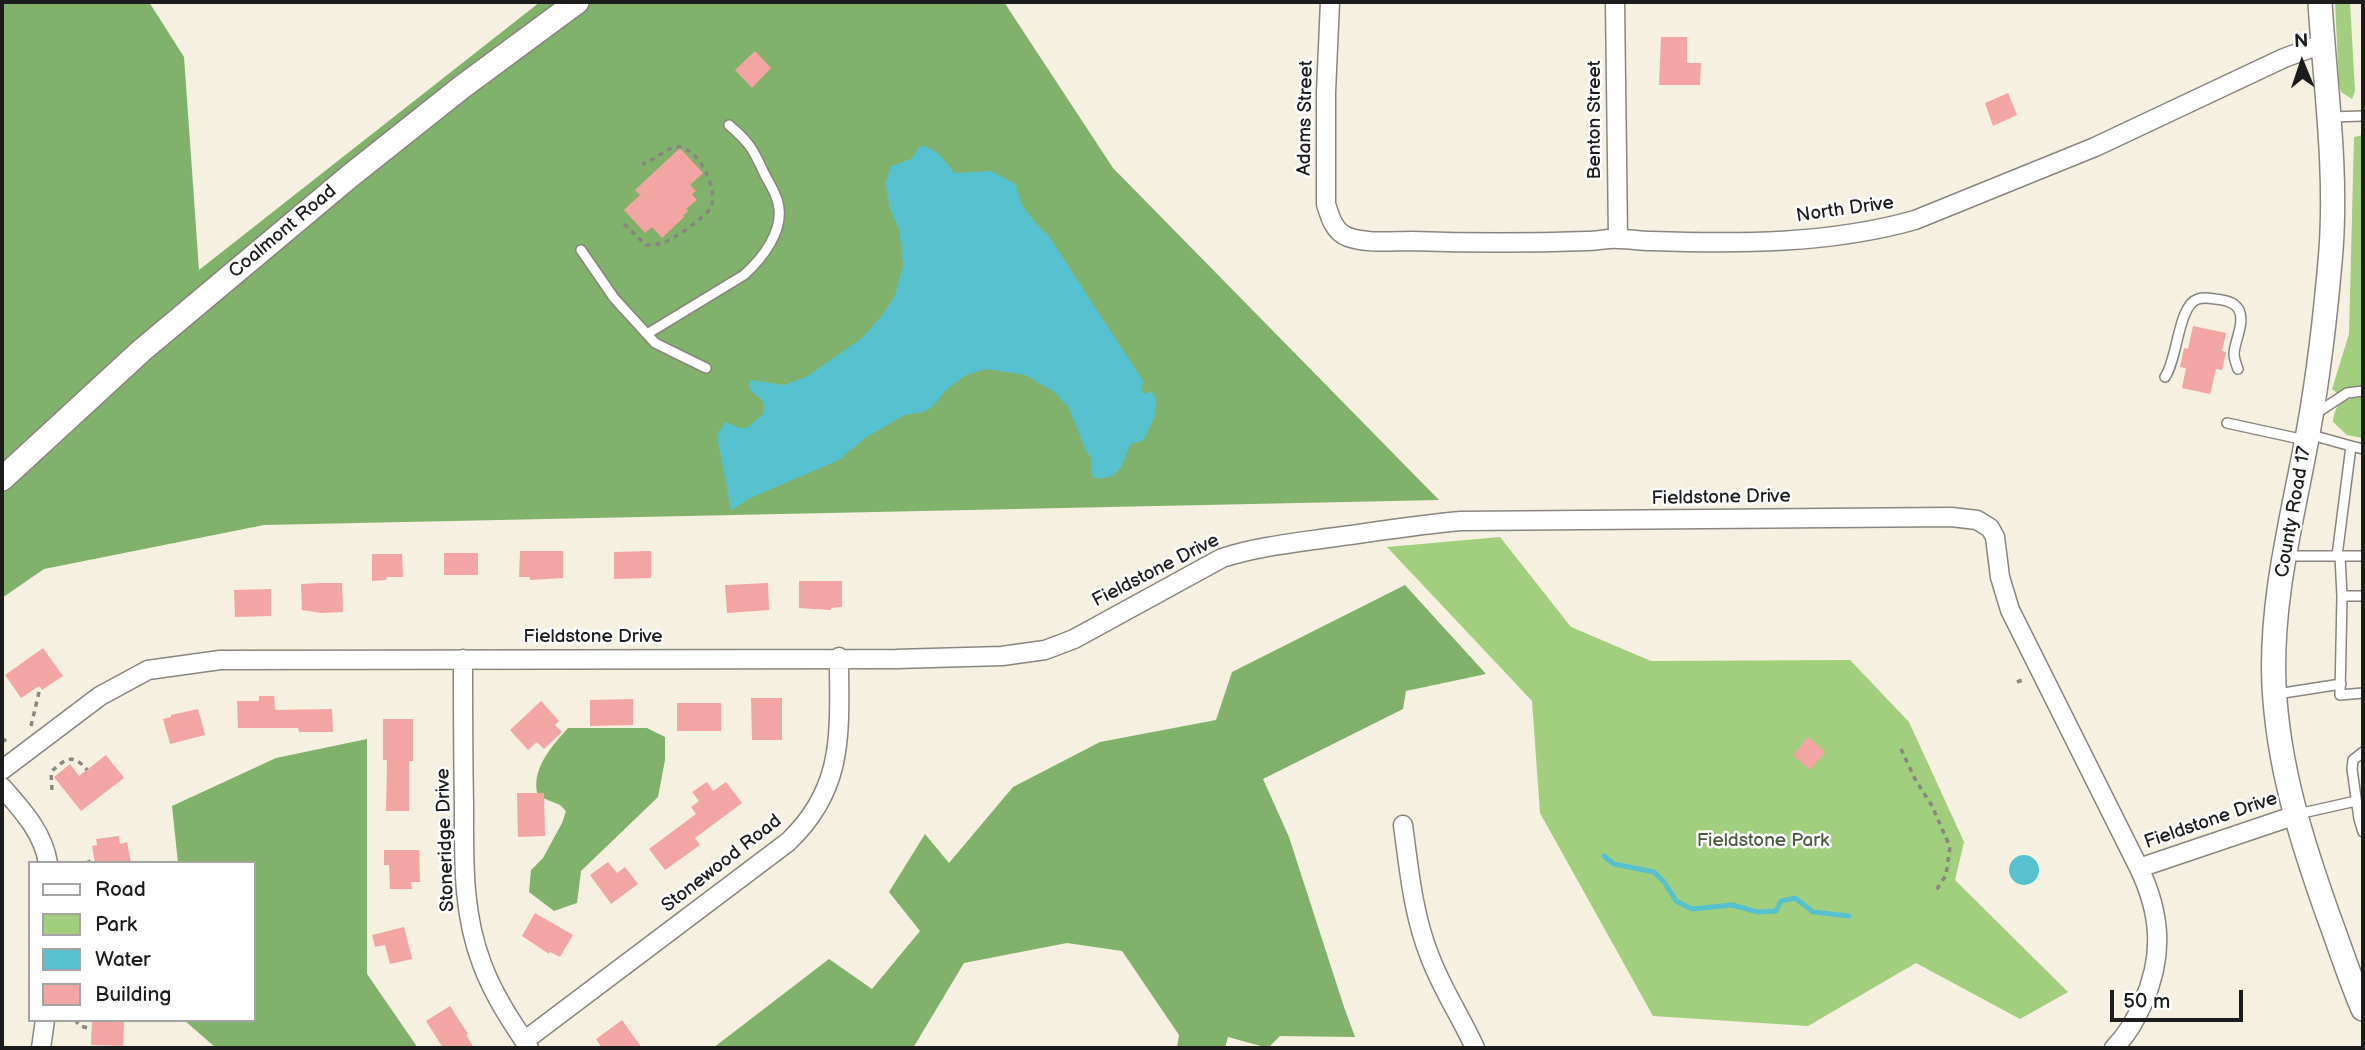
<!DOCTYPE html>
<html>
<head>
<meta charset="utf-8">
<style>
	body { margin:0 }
	#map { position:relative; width:2365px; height:1050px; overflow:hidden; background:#f5f0e0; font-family:"Balsamiq Sans",sans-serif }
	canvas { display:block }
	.frame { position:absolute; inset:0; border:4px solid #1c1c1c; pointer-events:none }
	.legend { position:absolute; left:28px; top:861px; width:228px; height:161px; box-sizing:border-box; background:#fff; border:2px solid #a4a4a4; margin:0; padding:9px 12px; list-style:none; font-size:21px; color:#1c1c1c }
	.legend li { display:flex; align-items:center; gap:14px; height:35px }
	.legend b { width:35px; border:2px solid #a4a4a4 }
	.north { position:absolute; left:2267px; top:28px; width:70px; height:70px; -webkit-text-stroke:5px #fff; paint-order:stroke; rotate:358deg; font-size:19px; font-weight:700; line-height:28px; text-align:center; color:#1c1c1c }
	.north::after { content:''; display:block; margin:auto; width:24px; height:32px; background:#1c1c1c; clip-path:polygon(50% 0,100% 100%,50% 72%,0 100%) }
	.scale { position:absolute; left:2110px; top:990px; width:133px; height:32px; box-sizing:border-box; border:4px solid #1c1c1c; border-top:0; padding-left:9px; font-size:21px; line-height:24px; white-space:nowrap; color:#1c1c1c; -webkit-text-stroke:5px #fff; paint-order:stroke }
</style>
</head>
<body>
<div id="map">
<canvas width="2365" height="1050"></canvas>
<div class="frame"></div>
<ul class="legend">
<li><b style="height:9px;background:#fff"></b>Road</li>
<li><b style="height:19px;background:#a1cf7d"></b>Park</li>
<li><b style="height:19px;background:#56c2d0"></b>Water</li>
<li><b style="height:19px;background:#f3a5a4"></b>Building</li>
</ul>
<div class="north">N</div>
<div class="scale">50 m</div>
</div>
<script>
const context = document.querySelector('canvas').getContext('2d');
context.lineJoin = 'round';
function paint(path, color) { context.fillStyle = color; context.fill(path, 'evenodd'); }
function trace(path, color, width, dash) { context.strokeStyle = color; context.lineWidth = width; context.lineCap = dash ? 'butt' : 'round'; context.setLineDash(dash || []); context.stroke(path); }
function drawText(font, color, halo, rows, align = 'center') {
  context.font = font + ' "Balsamiq Sans",sans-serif'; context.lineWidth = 5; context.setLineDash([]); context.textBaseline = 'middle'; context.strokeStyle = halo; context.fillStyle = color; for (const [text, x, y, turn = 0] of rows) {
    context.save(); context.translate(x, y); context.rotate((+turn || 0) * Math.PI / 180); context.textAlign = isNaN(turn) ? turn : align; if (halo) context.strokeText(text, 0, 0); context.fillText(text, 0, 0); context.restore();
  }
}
const green = new Path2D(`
	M 2335,2 L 2350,2 L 2355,91 L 2352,99 L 2341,92 L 2339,84 Z
	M 2363,135 L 2363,387 L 2348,388 L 2337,393 L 2332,389 L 2349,334 L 2354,137 Z
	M 2363,397 L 2363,438 L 2347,435 L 2333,422 C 2334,403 2345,398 2363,397 Z
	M 1500,537 L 1571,627 L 1651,661 L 1850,660 L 1909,722 L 1964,842 L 1955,880 L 2068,992 L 2020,1019 L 1916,963 L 1808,1026 L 1653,1016 L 1540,813 L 1532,701 L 1387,547 Z`);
const forest = new Path2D(`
	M 2,2 L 149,2 L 184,57 L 199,270 L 540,2 L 1004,2 L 1113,168 L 1439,500 L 264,525 L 44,569 L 2,598 Z
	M 1405,585 L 1486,674 L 1406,691 L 1403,709 L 1263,779 L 1289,837 L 1344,1007 L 1355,1037 L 1280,1036 L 1268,1048 L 1228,1037 L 1225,1048 L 1177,1048 L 1179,1035 L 1122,951 L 1067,943 L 964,963 L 913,1048 L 713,1048 L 829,959 L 872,989 L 920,931 L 889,892 L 925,834 L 949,863 L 1013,787 L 1100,742 L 1216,720 L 1232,672 Z
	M 568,728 L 647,728 L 665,737 L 665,760 L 658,797 L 581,871 L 577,903 L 554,911 L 529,892 L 531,870 L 543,858 L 562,823 L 566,811 L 560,805 L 538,796 C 530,770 552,746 568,728 Z
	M 367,739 L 367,974 L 418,1048 L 216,1048 L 184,1020 L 254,1020 L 254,863 L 178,863 L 172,806 L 276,758 Z`);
const water = new Path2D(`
	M 920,146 C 936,147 945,161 954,173 L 991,171 L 1016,184 C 1018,205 1033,221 1048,235 L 1143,381 L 1141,391 L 1146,394 L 1151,391 C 1164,407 1150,425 1143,441 L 1130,444 C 1122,465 1120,481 1093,478 L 1091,468 L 1092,459 L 1085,449 L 1069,408 L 1054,392 L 1025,375 L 986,369 L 966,375 L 946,390 L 932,407 L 924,412 L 905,415 L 865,438 L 839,460 L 748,499 L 731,511 L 717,435 L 725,422 L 740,428 L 747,428 L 764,413 L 762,400 L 750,390 L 749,385 L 751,380 L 784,385 L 806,377 L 862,338 L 882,315 L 895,295 L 903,265 L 899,229 L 890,209 L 885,183 L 891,166 L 911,159 Z
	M2009 870a15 15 0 1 1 30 0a15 15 0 1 1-30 0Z`);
const stream = new Path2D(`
	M 1604,856 L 1614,864 L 1654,872 L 1664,882 L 1676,901 L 1692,909 L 1732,905 L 1758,912 L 1776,911 L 1781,901 L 1795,898 L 1813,912 L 1849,916`);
const building = new Path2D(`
	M 1661,37 L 1687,37 L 1687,63 L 1701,63 L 1700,85 L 1659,85 Z
	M 755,51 L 771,68 L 752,88 L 735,70 Z
	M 2008,93 L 2017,115 L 1993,126 L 1985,103 Z
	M 680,148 L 703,173 L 690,185 L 696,191 L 692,194 L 697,200 L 686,209 L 688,211 L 683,216 L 684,217 L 662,238 L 652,227 L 645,233 L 624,210 L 640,195 L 635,190 Z
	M 2193,326 L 2226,333 L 2222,351 L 2226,352 L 2222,370 L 2216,369 L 2210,394 L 2182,388 L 2186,368 L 2180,367 L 2184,348 L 2188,349 Z
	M 520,551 L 563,551 L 563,578 L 530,580 L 530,577 L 519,577 Z
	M 651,551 L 651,578 L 614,579 L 614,552 Z
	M 444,553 L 478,553 L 478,575 L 444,575 Z
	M 372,554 L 402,554 L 403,577 L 387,577 L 386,580 L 372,581 Z
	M 799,581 L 842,581 L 842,607 L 831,608 L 831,610 L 799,608 Z
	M 322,583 L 342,583 L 343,612 L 321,613 L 302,610 L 301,584 Z
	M 768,583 L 769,610 L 727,613 L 725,585 Z
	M 271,589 L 271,616 L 235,617 L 234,590 Z
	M 43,648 L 63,676 L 42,690 L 39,686 L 21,698 L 5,675 Z
	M 259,696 L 274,696 L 275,710 L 332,709 L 333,732 L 299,732 L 298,728 L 238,728 L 237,701 L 259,701 Z
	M 751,698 L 782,698 L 782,740 L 752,740 Z
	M 633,699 L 633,725 L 590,726 L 590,700 Z
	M 541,701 L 559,721 L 555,725 L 562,732 L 544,749 L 537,742 L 528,750 L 510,730 Z
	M 677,703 L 721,703 L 721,731 L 677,731 Z
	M 198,709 L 205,735 L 170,744 L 163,719 L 171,717 L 171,715 Z
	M 383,719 L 413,719 L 413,761 L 409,761 L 409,811 L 386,811 L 387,760 L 383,760 Z
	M 1808,737 L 1825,752 L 1810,770 L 1793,755 Z
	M 106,755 L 124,778 L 81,811 L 54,777 L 70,764 L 79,776 Z
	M 707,782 L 713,791 L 726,782 L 742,803 L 695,838 L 700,845 L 665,870 L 649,849 L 696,814 L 691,807 L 699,801 L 692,792 Z
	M 517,793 L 544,793 L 545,836 L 518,837 Z
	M 119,836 L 120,844 L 127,842 L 131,863 L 95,863 L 92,846 L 97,845 L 96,839 Z
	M 384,850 L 419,850 L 420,882 L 411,882 L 412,889 L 390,889 L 389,865 L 384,865 Z
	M 608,862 L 617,873 L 625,867 L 638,884 L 611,904 L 590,875 Z
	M 535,913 L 573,935 L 560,957 L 550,952 L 549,954 L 522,936 Z
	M 404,927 L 412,959 L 390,964 L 385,945 L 375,947 L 372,935 Z
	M 450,1006 L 468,1034 L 466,1035 L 474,1048 L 443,1048 L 426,1021 Z
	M 92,1020 L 124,1020 L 123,1046 L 91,1045 Z
	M 622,1020 L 642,1048 L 602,1048 L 596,1039 Z`);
const path = new Path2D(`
	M 624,224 L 646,245 C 652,245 657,244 663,243 C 674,239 706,217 711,207 C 719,189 697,144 676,147 C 664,149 654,161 642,164
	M 2017,682 L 2025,679
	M 31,726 L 40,688
	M 2,742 L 8,738
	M 1901,749 L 1915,779 L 1932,806 L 1950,847 L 1946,875 L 1935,892
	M 52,790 L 51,772 C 66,758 73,753 87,770
	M 86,863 L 94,860
	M 75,1020 L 80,1026 L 88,1028`);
const service = new Path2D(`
	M 2330,117 L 2363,116
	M 581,250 L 614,298 L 655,343 L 706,368
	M 647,334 L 744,275 C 762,259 785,230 778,203 C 776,193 769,183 764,173 C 753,149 750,143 729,125
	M 2165,377 C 2178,358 2178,305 2198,299 C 2204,297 2209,298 2215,299 C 2223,300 2234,301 2239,310 C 2245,323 2235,340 2234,353 C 2234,359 2236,364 2238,369
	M 2315,414 L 2347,393 L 2363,391
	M 2227,423 L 2305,440
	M 2308,434 L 2351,446 L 2337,556
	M 2351,446 L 2363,449
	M 2286,556 L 2363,556
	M 2340,556 L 2342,596
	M 2363,596 L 2342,596 L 2340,695 L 2363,693
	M 2277,694 L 2341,684
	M 2363,752 L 2353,760 L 2352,769 L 2359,819 L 2363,832
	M 2298,814 L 2356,801`);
const minor = new Path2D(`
	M 1330,2 L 1326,92 L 1326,204 C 1330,217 1334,232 1348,237 C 1368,244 1392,241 1412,241 C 1470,243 1529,243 1587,241 C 1598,241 1608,238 1619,239 C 1630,239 1640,241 1651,241 C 1738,244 1830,244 1915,220 L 2095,147 L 2284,58 L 2322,44
	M 1615,2 L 1618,238
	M 463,659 C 463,707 463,756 464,804 C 464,858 462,912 482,964 C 493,994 511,1021 529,1048
	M 2,770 L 100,696 L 148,670 L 220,660 L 896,659 L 1002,656 L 1045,650 L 1074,639 L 1222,558 C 1256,547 1292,543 1328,538 C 1373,532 1416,525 1461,521 L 1951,517 L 1977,520 L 1990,528 L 1995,537 L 2000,577 L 2010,610 L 2139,868 C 2161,914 2164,956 2143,1003 C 2136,1019 2127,1035 2114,1048
	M 2,787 C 22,810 43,832 48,863
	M 1403,825 C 1409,869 1413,915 1430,957 C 1442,989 1461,1017 1475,1048
	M 2139,868 L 2296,815
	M 524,1041 L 788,842 C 846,787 839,731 839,657
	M 41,1048 L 45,1020`);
const tertiary = new Path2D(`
	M 2320,2 C 2325,84 2337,167 2331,250 C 2326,311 2319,373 2308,433 C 2293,516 2270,600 2274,685 C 2278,766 2301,839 2328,915 C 2340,947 2350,979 2363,1009
	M 2,479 L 141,351 L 350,176 L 462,87 L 577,2`);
const streetNames = [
	["Adams Street",1306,118,-89],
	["Benton Street",1595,120,-90],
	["North Drive",1845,210,-8],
	["Coalmont Road",283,232,-40],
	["Fieldstone Drive",1721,498,-1],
	["County Road 17",2294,512,-80],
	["Fieldstone Drive",1156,571,-27],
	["Fieldstone Drive",593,637],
	["Fieldstone Drive",2211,821,-19],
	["Stoneridge Drive",446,840,-92],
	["Stonewood Road",722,864,-38]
];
const parkNames = [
	["Fieldstone Park",1763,841]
];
paint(green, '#a1cf7d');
paint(forest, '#80b26c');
paint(water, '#56c2d0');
trace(stream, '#56c2d0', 5);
paint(building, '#f3a5a4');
trace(service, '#88867e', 12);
trace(minor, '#88867e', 21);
trace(tertiary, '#88867e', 26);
trace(path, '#88867e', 3.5, [5, 5]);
trace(service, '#fff', 9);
trace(minor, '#fff', 18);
trace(tertiary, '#fff', 23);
drawText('19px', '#1c1c1c', '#fff', streetNames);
drawText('19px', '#4b5b3e', '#fff', parkNames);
</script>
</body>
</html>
